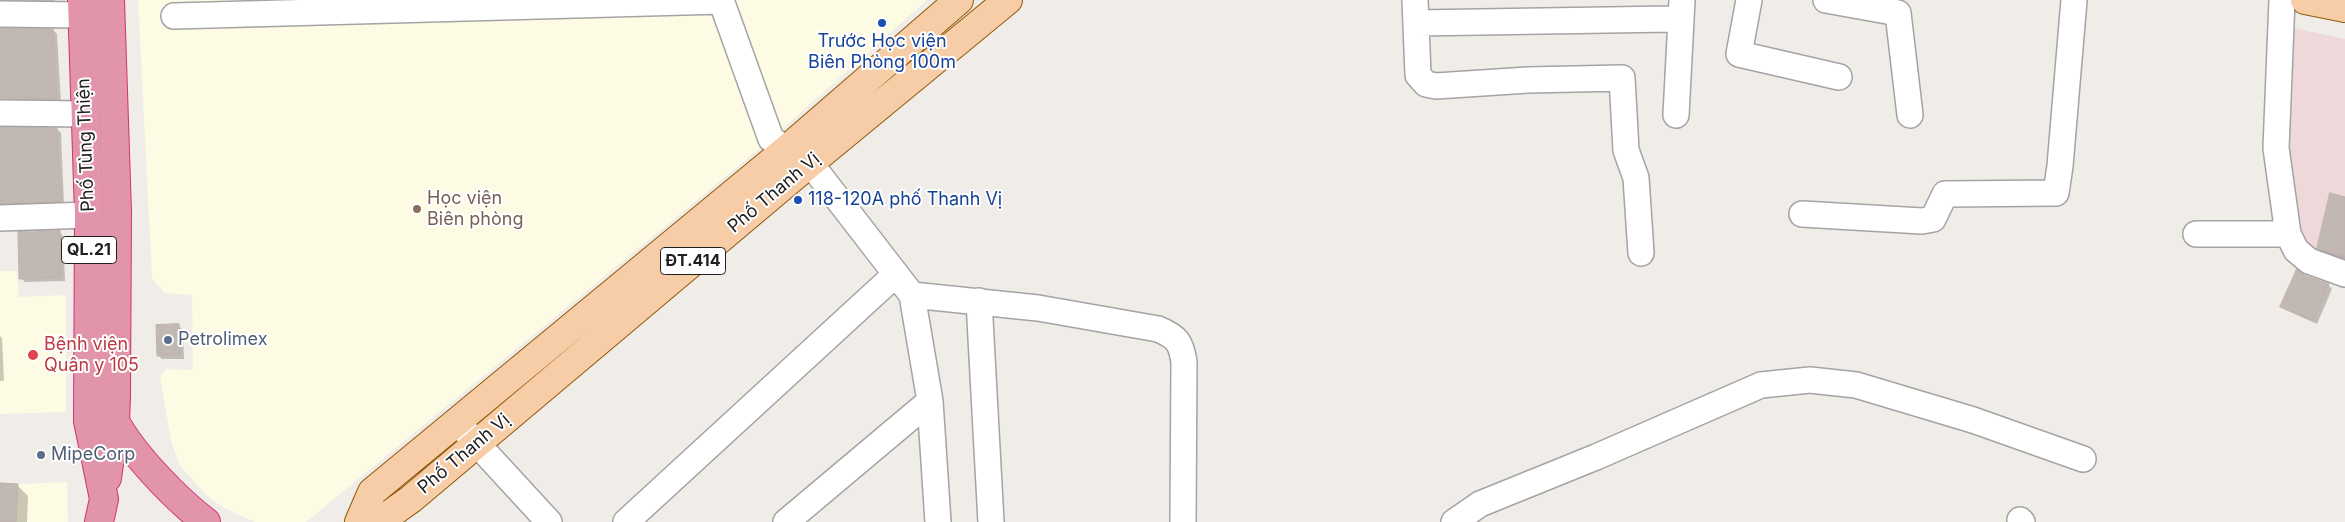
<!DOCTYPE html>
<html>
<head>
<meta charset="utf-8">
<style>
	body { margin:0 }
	canvas { display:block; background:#f0ece7 }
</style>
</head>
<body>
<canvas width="2345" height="522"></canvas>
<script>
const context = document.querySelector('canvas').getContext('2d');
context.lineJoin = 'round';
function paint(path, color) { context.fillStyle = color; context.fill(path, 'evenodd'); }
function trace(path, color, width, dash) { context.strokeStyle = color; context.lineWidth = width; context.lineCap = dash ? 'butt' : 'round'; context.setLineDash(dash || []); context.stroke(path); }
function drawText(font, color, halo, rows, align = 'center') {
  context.font = font + ' Inter,sans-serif'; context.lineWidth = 4; context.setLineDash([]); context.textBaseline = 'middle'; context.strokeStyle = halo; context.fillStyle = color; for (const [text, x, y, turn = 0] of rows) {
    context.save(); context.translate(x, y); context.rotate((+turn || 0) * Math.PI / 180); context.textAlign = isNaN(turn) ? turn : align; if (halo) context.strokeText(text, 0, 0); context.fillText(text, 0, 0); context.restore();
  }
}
const commercial = new Path2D(`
	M 2293,28 L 2345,39 L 2345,266 L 2317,256 L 2298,235 L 2287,166 Z`);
const education = new Path2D(`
	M 138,0 L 927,0 L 771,139 L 306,522 L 255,522 L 222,507 L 205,494 L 179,464 L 171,441 L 160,377 L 166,369 L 193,370 L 192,295 L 165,293 L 152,279 Z
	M 0,271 L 17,271 L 19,297 L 66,295 L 66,412 L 0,414 Z
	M 67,482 L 68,522 L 0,522 L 18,484 Z`);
const shadow = new Path2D(`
	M 0,0 L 55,0 L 55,4 L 0,4 Z
	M 0,30 L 53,30 L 57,34 L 61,103 L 0,103 Z
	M 0,129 L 57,129 L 61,133 L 64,205 L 0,209 Z
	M 2345,198 L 2345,261 L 2326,256 L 2318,248 Z
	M 59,232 L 63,236 L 65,281 L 25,282 L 21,278 Z
	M 2304,276 L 2328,285 L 2332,289 L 2317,324 L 2286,310 L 2282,306 Z
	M 179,326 L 183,330 L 184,359 L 162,359 L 158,355 Z
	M 0,336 L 2,338 L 4,381 L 0,381 Z
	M 0,485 L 17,485 L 28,496 L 27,522 L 0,522 Z`);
const building = new Path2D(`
	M 0,28 L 53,29 L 57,99 L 0,97 Z
	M 0,127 L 57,128 L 61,202 L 0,204 Z
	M 2330,193 L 2345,197 L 2345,256 L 2317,249 Z
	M 60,230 L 61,277 L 19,279 L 18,232 Z
	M 2297,269 L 2304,275 L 2329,284 L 2313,321 L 2280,307 Z
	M 179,324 L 180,355 L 157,356 L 156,325 Z
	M 0,483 L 18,484 L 16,522 L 0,522 Z`);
const minor = new Path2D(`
	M 721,0 L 771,139 L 787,149
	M 1415,0 L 1418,75 L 1426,84 L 1436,86 L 1528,80 L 1622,78 L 1626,150 L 1636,178 L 1641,253
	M 1749,0 L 1739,54 L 1839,77
	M 1826,0 L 1898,13 L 1910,115
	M 2282,0 L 2276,148 L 2288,234 L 2296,250 L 2309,261 L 2345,274
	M 0,14 L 82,15
	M 174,16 L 721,1
	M 1416,23 L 1671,19
	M 0,113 L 85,114
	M 1676,115 L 1682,0
	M 810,163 L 912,295 L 930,401 L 938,522
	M 1802,214 L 1922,221 L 1933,219 L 1945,194 L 2056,193 L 2060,166 L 2074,0
	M 0,218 L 89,215
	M 2196,234 L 2288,234
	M 912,295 L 1038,308 L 1158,329 C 1177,337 1181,342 1184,362 L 1183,522
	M 979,301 L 991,522
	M 457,422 L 549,522
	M 2020,520 L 2022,522
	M 626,522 L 896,274
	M 786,522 L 930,401
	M 1454,522 L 1480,504 L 1596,457 L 1761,385 L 1810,380 L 1856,385 L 1973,420 L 2083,459`);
const major = new Path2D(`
	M 2305,0 L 2345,8
	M 359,522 L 372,492 L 787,149 L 959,0
	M 379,522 L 411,499 L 810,163 L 1008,0`);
const highway = new Path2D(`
	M 82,0 L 89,215 L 88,421 L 104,499 L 99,522
	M 106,421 L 115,421 C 132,454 177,500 206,522
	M 107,478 L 115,421 L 116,397 L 117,212 L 110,0`);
const markers = [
	[882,23,5,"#1a4fb4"],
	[798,200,5,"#1a4fb4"],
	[417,209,5,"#8d6e63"],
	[168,340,5,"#5c6f8a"],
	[33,355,6,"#e0444e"],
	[41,455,5,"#5c6f8a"]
];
const shields = [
	[89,250,55],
	[693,261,65]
];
const shieldNames = [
	["QL.21",89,250],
	["ĐT.414",693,261]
];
const transitNames = [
	["Trước Học viện",882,42],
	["Biên Phòng 100m",882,63],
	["118-120A phố Thanh Vị",808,200,"left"]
];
const streetNames = [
	["Phố Tùng Thiện",86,145,-92],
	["Phố Thanh Vị",774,193,-40],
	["Phố Thanh Vị",464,454,-40]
];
const educationNames = [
	["Học viện",427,199],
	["Biên phòng",427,220]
];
const serviceNames = [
	["Petrolimex",178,340],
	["MipeCorp",51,455]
];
const healthNames = [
	["Bệnh viện",44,345],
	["Quân y 105",44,366]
];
paint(commercial, '#efd8d9');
paint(education, '#fdfbe3');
paint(shadow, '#0003');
paint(building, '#c1b8b4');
trace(building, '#c1b2aa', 1);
trace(minor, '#a4a4a4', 28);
trace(major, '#93590a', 30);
trace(highway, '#d13276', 30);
trace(minor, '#fff', 25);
trace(major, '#f6cda6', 28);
trace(highway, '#e294aa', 28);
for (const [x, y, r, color] of markers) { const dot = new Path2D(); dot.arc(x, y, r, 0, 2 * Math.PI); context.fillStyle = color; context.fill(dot); trace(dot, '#fff', 2); }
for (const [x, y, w] of shields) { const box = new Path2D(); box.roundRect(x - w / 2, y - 13.5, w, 27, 4); context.fillStyle = '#fff'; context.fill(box); trace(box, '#202020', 1); }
drawText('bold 16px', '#202020', null, shieldNames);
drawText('18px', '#164399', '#fff', transitNames);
drawText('18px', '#202020', '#fff', streetNames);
drawText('18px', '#785e54', '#fff', educationNames, 'left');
drawText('18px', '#4e5e75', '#fff', serviceNames, 'left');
drawText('18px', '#be3a42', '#fff', healthNames, 'left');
</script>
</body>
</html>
